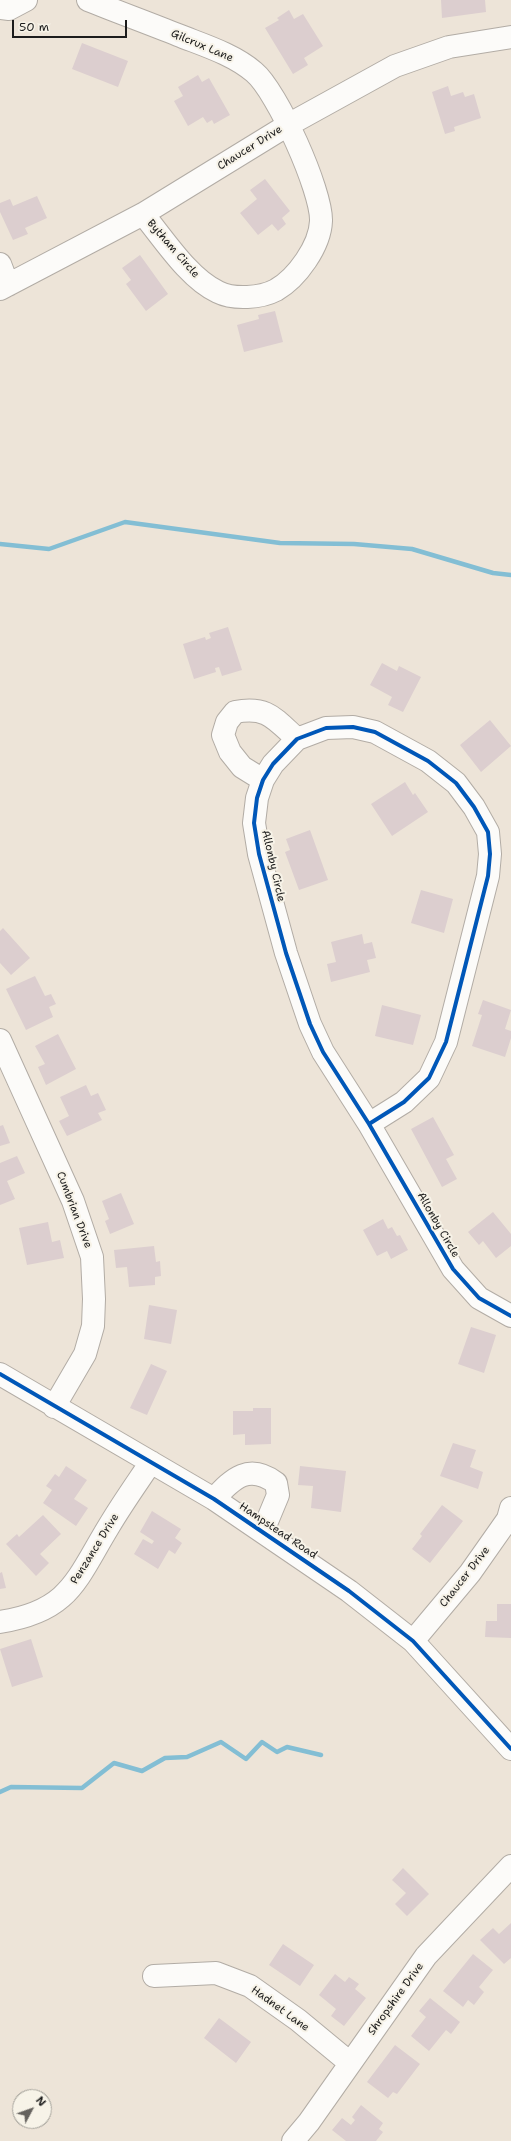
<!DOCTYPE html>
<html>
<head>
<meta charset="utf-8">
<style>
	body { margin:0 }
	#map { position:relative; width:511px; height:2141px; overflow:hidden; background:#ede4d8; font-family:"Shantell Sans",sans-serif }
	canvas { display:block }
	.north { position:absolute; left:12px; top:2089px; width:40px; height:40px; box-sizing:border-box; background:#f7f3e8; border:1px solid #9f9d96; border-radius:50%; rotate:49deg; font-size:11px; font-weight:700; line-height:16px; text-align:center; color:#1c1c1c }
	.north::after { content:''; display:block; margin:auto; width:14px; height:18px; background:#65625e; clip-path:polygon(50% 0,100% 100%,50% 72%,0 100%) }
	.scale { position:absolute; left:12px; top:20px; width:115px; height:18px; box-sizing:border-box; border:2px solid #1c1c1c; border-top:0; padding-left:5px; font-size:12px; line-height:14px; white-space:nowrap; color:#1c1c1c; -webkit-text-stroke:3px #f7f3e8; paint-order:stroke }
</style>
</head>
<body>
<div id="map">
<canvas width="511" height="2141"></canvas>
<div class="north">N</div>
<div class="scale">50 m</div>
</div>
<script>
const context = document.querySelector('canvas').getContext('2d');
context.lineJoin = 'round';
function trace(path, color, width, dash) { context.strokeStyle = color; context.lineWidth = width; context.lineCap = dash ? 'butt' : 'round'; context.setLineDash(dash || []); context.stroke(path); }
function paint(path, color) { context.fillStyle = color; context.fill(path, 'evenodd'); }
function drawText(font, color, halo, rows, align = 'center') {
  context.font = font + ' "Shantell Sans",sans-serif'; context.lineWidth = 4; context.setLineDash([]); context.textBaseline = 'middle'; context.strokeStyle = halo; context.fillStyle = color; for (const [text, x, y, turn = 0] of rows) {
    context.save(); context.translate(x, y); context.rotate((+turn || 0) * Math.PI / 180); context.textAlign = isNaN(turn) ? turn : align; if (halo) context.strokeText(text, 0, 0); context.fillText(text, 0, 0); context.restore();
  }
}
const stream = new Path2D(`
	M 0,544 L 49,549 L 125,522 L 280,543 L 354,544 L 412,549 L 493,573 L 511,575
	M 0,1792 L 11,1787 L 82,1788 L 114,1763 L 142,1771 L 165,1758 L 187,1757 L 221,1742 L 246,1759 L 262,1742 L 277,1752 L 287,1747 L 321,1755`);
const building = new Path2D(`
	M 441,0 L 485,0 L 486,12 L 442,18 Z
	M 289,10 L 294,19 L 303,14 L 323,46 L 304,58 L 308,65 L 293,74 L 265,28 L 279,20 L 277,18 Z
	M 82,43 L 128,61 L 118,87 L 72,69 Z
	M 198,75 L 202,82 L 209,78 L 230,115 L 214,124 L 212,120 L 207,123 L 203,117 L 188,126 L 174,101 L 183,96 L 178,87 Z
	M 448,86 L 451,96 L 463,92 L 465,97 L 474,94 L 481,118 L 454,127 L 455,131 L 445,134 L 432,92 Z
	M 265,179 L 290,211 L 282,218 L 286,224 L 278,231 L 272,224 L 258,235 L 240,213 L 257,199 L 250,190 Z
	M 37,196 L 47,218 L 25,228 L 28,234 L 13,240 L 0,212 L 0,203 L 10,199 L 13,206 Z
	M 140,255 L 168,294 L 146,311 L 126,284 L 131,280 L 122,268 Z
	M 275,311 L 283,342 L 244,352 L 237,325 L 259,319 L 258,315 Z
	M 228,627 L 242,670 L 222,676 L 219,667 L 215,668 L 216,672 L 194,679 L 183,644 L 205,637 L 206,640 L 211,638 L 209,633 Z
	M 382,663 L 397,671 L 399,666 L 421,677 L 403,712 L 388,705 L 392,697 L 370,685 Z
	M 490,720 L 511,746 L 481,772 L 460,745 Z
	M 405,782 L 413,795 L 415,793 L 428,812 L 392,836 L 371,804 Z
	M 310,830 L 328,880 L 299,890 L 285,852 L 290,850 L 286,839 Z
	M 421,890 L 453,899 L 444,933 L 411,923 Z
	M 3,928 L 30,958 L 11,975 L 0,963 L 0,931 Z
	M 362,934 L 364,944 L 372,942 L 376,958 L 367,960 L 370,972 L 331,982 L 327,964 L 336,962 L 331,942 Z
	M 35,976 L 45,996 L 51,994 L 56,1004 L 49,1007 L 53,1017 L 26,1030 L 6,989 Z
	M 483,1000 L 511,1010 L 505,1029 L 511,1031 L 511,1038 L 505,1057 L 472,1046 L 482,1015 L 478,1014 Z
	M 382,1005 L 421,1015 L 413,1045 L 375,1036 Z
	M 58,1034 L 76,1069 L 46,1085 L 38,1067 L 45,1064 L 35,1046 Z
	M 86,1085 L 91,1096 L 98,1093 L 106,1110 L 98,1113 L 102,1120 L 67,1136 L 59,1121 L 69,1116 L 60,1097 Z
	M 433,1117 L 454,1155 L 446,1159 L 457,1179 L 442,1187 L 411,1129 Z
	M 3,1125 L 10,1143 L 0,1146 L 0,1126 Z
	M 17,1156 L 25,1173 L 7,1181 L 15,1199 L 0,1205 L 0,1163 Z
	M 121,1193 L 134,1224 L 110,1234 L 105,1221 L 109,1219 L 102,1201 Z
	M 493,1212 L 511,1234 L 511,1246 L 496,1258 L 483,1241 L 479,1245 L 468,1232 Z
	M 383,1219 L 388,1229 L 392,1227 L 397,1236 L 400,1235 L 408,1250 L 391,1259 L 387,1251 L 377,1256 L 363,1230 Z
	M 48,1222 L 52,1242 L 60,1240 L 64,1258 L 27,1265 L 19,1228 Z
	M 154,1246 L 156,1262 L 160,1261 L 161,1276 L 155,1277 L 155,1285 L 129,1287 L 127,1267 L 116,1268 L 114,1250 Z
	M 149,1305 L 177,1310 L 171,1344 L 144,1339 Z
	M 471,1327 L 496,1335 L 484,1373 L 458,1364 Z
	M 151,1364 L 167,1371 L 147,1415 L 130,1408 Z
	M 253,1408 L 271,1408 L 271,1444 L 245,1445 L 245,1434 L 233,1435 L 233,1411 L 253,1411 Z
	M 453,1443 L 476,1450 L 470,1467 L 483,1472 L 478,1489 L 440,1476 Z
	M 66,1466 L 87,1480 L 74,1499 L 88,1508 L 76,1526 L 43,1503 L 52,1490 L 46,1486 L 55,1474 L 59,1477 Z
	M 300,1466 L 346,1471 L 341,1512 L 311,1508 L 313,1486 L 298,1485 Z
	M 442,1505 L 463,1521 L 430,1563 L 412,1549 L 422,1536 L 420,1534 Z
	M 152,1511 L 181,1529 L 175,1538 L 182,1543 L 175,1554 L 169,1550 L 158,1569 L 134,1554 L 143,1539 L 152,1544 L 154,1541 L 140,1532 Z
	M 43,1515 L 61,1534 L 40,1554 L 49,1563 L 36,1576 L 6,1544 L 17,1534 L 19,1537 Z
	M 2,1572 L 6,1588 L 0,1589 L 0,1573 Z
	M 497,1604 L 511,1604 L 511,1638 L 485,1637 L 486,1621 L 497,1621 Z
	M 31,1639 L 43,1677 L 12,1687 L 0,1649 Z
	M 403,1868 L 429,1894 L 407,1916 L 395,1904 L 406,1893 L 392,1880 Z
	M 511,1923 L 511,1958 L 504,1964 L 480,1940 L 493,1928 L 499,1934 Z
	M 283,1944 L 314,1965 L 300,1986 L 269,1965 Z
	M 473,1954 L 493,1970 L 479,1987 L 484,1992 L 474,2005 L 468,2000 L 463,2007 L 443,1991 Z
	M 335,1974 L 345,1982 L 349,1977 L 359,1984 L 355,1989 L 366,1998 L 344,2026 L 331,2016 L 336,2009 L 319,1995 Z
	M 430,1998 L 460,2022 L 451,2034 L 446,2030 L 429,2051 L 411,2036 L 426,2017 L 419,2011 Z
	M 219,2018 L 251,2042 L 236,2063 L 204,2038 Z
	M 395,2045 L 420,2064 L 397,2094 L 393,2092 L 388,2098 L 367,2082 Z
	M 361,2105 L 383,2123 L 379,2129 L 383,2132 L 376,2141 L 346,2141 L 332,2130 L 342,2118 L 351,2125 L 355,2120 L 352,2117 Z`);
const minor = new Path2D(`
	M 88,0 C 118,12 148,23 178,35 C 203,45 233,54 254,72 C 277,91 322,191 321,221 C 320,246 297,278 276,290 C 261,298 234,300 218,292 C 189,279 163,238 143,214
	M 0,8 L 9,9 L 26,0
	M 0,264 L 8,285
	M 0,289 L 143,214 L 288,125 L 395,66 L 449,47 L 511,37
	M 263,780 L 242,767 L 230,752 L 223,735 L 227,722 L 235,712 C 267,706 274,718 297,739
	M 0,1040 L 73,1201 L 92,1257 L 94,1299 L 93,1326 L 85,1354 L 54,1407
	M 369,1124 L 404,1102 L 429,1078 L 446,1042 L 488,876 L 490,854 L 488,832 L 474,807 L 456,783 L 428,761 L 375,732 L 353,727 L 326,728 L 297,739 L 273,764 L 263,780 L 257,798 L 254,823 L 259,854 L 286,953 L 310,1024 L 323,1052 L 369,1124 L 453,1269 L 479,1298 L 511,1316
	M 0,1374 L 214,1499 L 349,1591 L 413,1641 L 511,1749
	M 214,1499 C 233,1478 249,1463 276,1483 L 278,1495 L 263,1531
	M 0,1622 C 70,1611 76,1580 109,1526 C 122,1504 137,1483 151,1462
	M 413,1641 L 470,1573 L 508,1519 L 511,1508
	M 154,1976 L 216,1973 L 250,1986 L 298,2020 L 350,2063
	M 293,2141 L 309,2122 L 426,1956 L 511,1866`);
const cycleway = new Path2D(`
	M 369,1124 L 404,1102 L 429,1078 L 446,1042 L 488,876 L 490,854 L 488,832 L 474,807 L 456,783 L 428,761 L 375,732 L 353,727 L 326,728 L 297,739 L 273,764 L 263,780 L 257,798 L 254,823 L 259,854 L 286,953 L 310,1024 L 323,1052 L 369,1124 L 453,1269 L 479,1298 L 511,1316
	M 0,1374 L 214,1499 L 349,1591 L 413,1641 L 511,1749`);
const streetNames = [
	["Gilcrux Lane",202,46,23],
	["Chaucer Drive",250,148,-32],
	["Bytham Circle",173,249,49],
	["Allonby Circle",273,866,77],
	["Cumbrian Drive",74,1210,69],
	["Allonby Circle",438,1225,60],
	["Hampstead Road",278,1531,34],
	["Penzance Drive",95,1549,-58],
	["Chaucer Drive",465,1577,-52],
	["Shropshire Drive",396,1999,-54],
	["Hadnet Lane",280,2009,36]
];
trace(stream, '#83bed4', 4.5);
paint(building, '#dccecf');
trace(minor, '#b2aca5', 24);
trace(minor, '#fcfbf9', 22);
trace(cycleway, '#0057b8', 4);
drawText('11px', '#1c1c1c', '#f7f3e8', streetNames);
</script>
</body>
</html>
